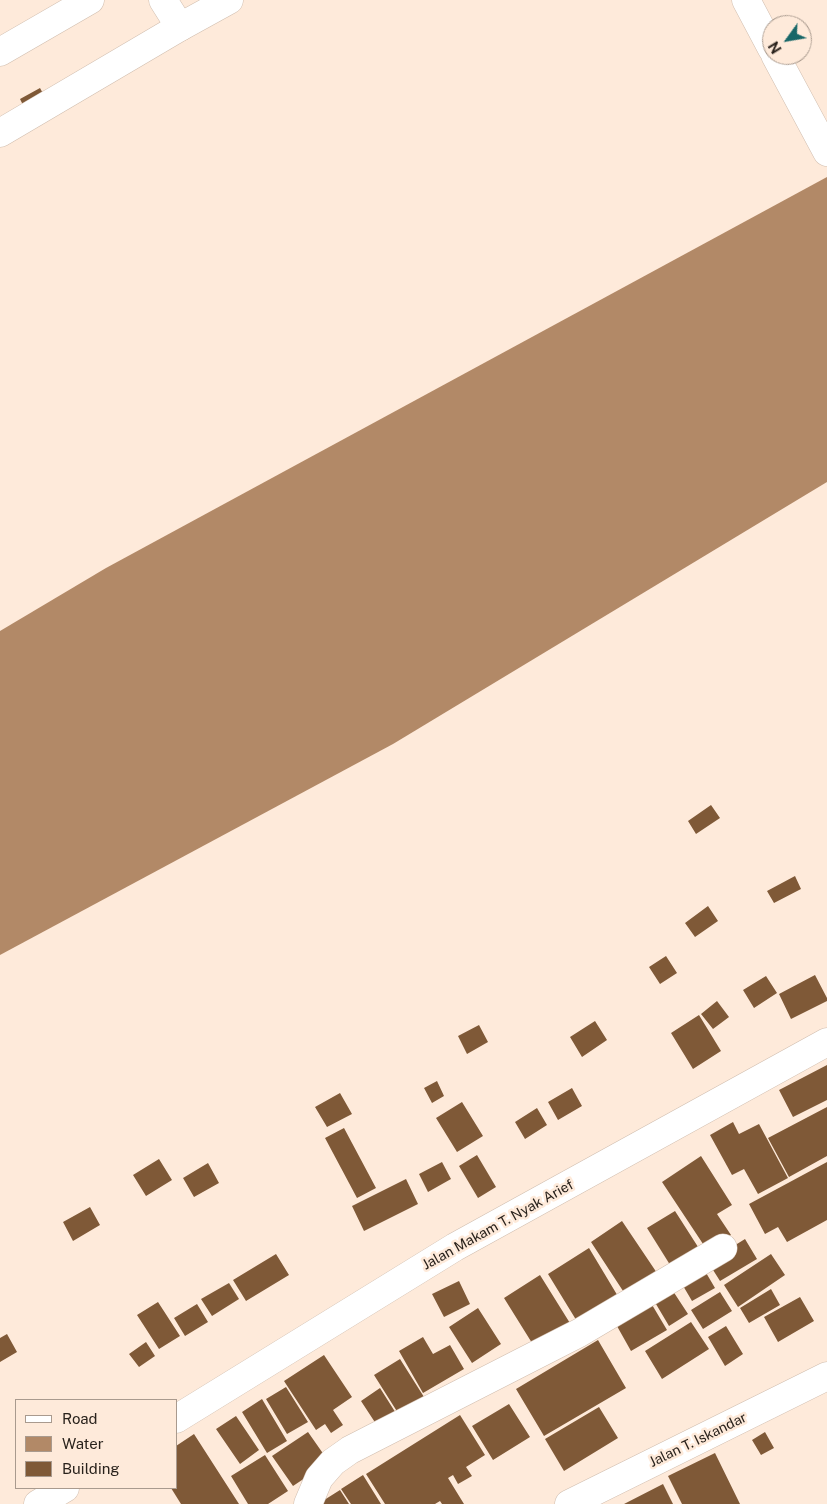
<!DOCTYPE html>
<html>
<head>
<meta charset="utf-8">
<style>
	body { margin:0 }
	#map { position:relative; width:827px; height:1504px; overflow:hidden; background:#feeada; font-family:"Public Sans",sans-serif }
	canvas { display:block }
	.legend { position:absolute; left:15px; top:1399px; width:162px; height:90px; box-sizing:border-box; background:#feeada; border:1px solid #a99a8e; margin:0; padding:6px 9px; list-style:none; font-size:15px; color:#29221c }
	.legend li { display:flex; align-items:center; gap:10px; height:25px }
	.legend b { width:25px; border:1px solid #a99a8e }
	.north { position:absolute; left:762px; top:15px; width:50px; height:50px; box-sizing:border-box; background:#feeada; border:1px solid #a99a8e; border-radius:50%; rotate:238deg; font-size:14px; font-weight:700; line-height:20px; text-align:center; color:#29221c }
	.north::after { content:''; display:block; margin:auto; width:18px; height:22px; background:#186768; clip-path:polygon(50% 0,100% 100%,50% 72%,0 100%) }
</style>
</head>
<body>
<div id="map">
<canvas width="827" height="1504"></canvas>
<ul class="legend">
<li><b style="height:6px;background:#fff"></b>Road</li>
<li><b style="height:14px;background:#b28967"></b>Water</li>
<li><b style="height:14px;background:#7f5937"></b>Building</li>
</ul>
<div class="north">N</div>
</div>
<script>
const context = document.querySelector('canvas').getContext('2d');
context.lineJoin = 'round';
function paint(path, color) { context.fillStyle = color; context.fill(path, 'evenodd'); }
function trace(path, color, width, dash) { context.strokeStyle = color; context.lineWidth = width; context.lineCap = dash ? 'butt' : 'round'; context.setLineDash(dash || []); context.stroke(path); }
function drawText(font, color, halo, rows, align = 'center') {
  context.font = font + ' "Public Sans",sans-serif'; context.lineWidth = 5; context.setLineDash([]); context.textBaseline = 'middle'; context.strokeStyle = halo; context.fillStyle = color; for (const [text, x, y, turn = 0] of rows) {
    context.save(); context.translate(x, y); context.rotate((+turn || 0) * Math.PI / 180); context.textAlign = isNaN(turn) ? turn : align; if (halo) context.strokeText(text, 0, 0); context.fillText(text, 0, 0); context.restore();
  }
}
const water = new Path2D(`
	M 827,177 L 827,482 L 393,744 L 0,955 L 0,631 L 106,568 Z`);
const building = new Path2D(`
	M 40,88 L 46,99 L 26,111 L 20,99 Z
	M 711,805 L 720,818 L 696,834 L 688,821 Z
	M 795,876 L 801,889 L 774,903 L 767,891 Z
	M 708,906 L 718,921 L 695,937 L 685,923 Z
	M 666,956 L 677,973 L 660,984 L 649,967 Z
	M 815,975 L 827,998 L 827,1001 L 791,1019 L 779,994 Z
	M 766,976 L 777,993 L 754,1008 L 743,990 Z
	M 717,1001 L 729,1017 L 713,1029 L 701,1014 Z
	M 699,1015 L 721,1051 L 693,1069 L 671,1033 Z
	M 595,1021 L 607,1040 L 582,1057 L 570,1037 Z
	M 479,1025 L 488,1042 L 467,1054 L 458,1036 Z
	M 827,1065 L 827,1100 L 793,1117 L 779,1090 Z
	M 437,1081 L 444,1096 L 432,1103 L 424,1088 Z
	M 572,1088 L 582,1106 L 558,1120 L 548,1102 Z
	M 340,1093 L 352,1114 L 327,1127 L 315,1107 Z
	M 462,1102 L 483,1136 L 457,1152 L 436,1118 Z
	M 827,1107 L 827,1156 L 789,1177 L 768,1138 Z
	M 537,1108 L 547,1125 L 525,1139 L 515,1122 Z
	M 733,1122 L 739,1134 L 759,1124 L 788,1178 L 758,1194 L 744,1169 L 732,1175 L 710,1135 Z
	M 344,1128 L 376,1188 L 357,1198 L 325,1138 Z
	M 477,1155 L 496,1187 L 478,1198 L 459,1166 Z
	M 701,1156 L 732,1205 L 717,1214 L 731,1235 L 707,1250 L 662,1182 Z
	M 159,1159 L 172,1180 L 146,1196 L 133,1175 Z
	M 442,1162 L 451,1179 L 428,1192 L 419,1174 Z
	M 827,1162 L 827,1220 L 787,1242 L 778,1227 L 765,1234 L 749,1204 Z
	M 208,1163 L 219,1183 L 194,1197 L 183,1178 Z
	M 406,1179 L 418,1204 L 364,1231 L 352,1206 Z
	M 90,1207 L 100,1225 L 73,1241 L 63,1222 Z
	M 675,1211 L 700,1250 L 672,1268 L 647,1228 Z
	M 622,1221 L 657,1273 L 625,1294 L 591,1242 Z
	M 745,1239 L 757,1259 L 720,1281 L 708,1262 Z
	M 589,1248 L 619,1298 L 578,1323 L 548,1274 Z
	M 276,1254 L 289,1275 L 246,1301 L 233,1280 Z
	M 771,1254 L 785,1275 L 738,1307 L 724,1285 Z
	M 705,1271 L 715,1288 L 692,1301 L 682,1284 Z
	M 540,1275 L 573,1328 L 537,1351 L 504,1298 Z
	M 459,1281 L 470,1304 L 444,1317 L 432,1294 Z
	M 229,1283 L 239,1299 L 212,1316 L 201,1299 Z
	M 671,1288 L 688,1314 L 669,1326 L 653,1299 Z
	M 771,1289 L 780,1305 L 749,1323 L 740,1308 Z
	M 720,1292 L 732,1311 L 703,1329 L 691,1310 Z
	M 800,1297 L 814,1321 L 778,1342 L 764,1317 Z
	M 648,1298 L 667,1330 L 631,1351 L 613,1319 Z
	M 158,1302 L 180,1336 L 159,1349 L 137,1315 Z
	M 197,1304 L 208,1322 L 185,1336 L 174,1318 Z
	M 478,1308 L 501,1344 L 472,1363 L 449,1327 Z
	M 691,1322 L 709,1349 L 662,1379 L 645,1351 Z
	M 726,1326 L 743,1354 L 725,1366 L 708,1337 Z
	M 7,1334 L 17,1352 L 0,1362 L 0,1338 Z
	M 423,1337 L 433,1354 L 450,1345 L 464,1369 L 423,1393 L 399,1351 Z
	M 598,1340 L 626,1388 L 544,1436 L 516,1389 Z
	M 146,1342 L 155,1356 L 139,1367 L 129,1354 Z
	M 324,1355 L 352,1397 L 333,1410 L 343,1425 L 331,1433 L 325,1424 L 316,1430 L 284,1381 Z
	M 400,1359 L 424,1397 L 398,1413 L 374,1375 Z
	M 286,1387 L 308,1422 L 287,1434 L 266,1399 Z
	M 380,1388 L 399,1418 L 380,1430 L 361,1401 Z
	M 262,1399 L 287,1441 L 267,1453 L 242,1412 Z
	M 509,1404 L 530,1437 L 493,1460 L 472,1426 Z
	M 599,1407 L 618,1438 L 564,1471 L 545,1439 Z
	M 460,1415 L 485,1455 L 466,1467 L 472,1476 L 458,1484 L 453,1475 L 448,1478 L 464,1504 L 442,1504 L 440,1501 L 435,1504 L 385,1504 L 366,1474 Z
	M 236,1416 L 259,1450 L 240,1464 L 216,1429 Z
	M 308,1432 L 329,1462 L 293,1486 L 272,1456 Z
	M 765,1432 L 774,1448 L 761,1455 L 752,1440 Z
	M 194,1434 L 239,1504 L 181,1504 L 171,1488 L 176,1488 L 176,1446 Z
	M 715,1453 L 740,1504 L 682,1504 L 668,1476 Z
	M 265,1455 L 288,1491 L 268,1504 L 248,1504 L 231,1476 Z
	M 363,1475 L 381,1504 L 351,1504 L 341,1489 Z
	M 663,1484 L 673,1504 L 624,1504 Z
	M 340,1490 L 349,1504 L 322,1504 L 321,1502 Z`);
const minor = new Path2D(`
	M 163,0 L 180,27
	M 0,52 L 90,0
	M 308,1504 L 319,1478 L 333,1462 L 350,1450 L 579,1333 L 723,1248`);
const tertiary = new Path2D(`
	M 746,0 L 772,49
	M 775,55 L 827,152
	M 0,133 L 180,27 L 229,0
	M 176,1419 L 455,1247 L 827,1042
	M 38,1504 L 65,1488
	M 569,1504 L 827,1376`);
const streetNames = [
	["Jalan Makam T. Nyak Arief",498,1225,-29],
	["Jalan T. Iskandar",698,1440,-26]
];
paint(water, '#b28967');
paint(building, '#7f5937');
trace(minor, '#d0bdae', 29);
trace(tertiary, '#d0bdae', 29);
trace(minor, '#fff', 28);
trace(tertiary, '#fff', 28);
drawText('14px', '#29221c', '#feeada', streetNames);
</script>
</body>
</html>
